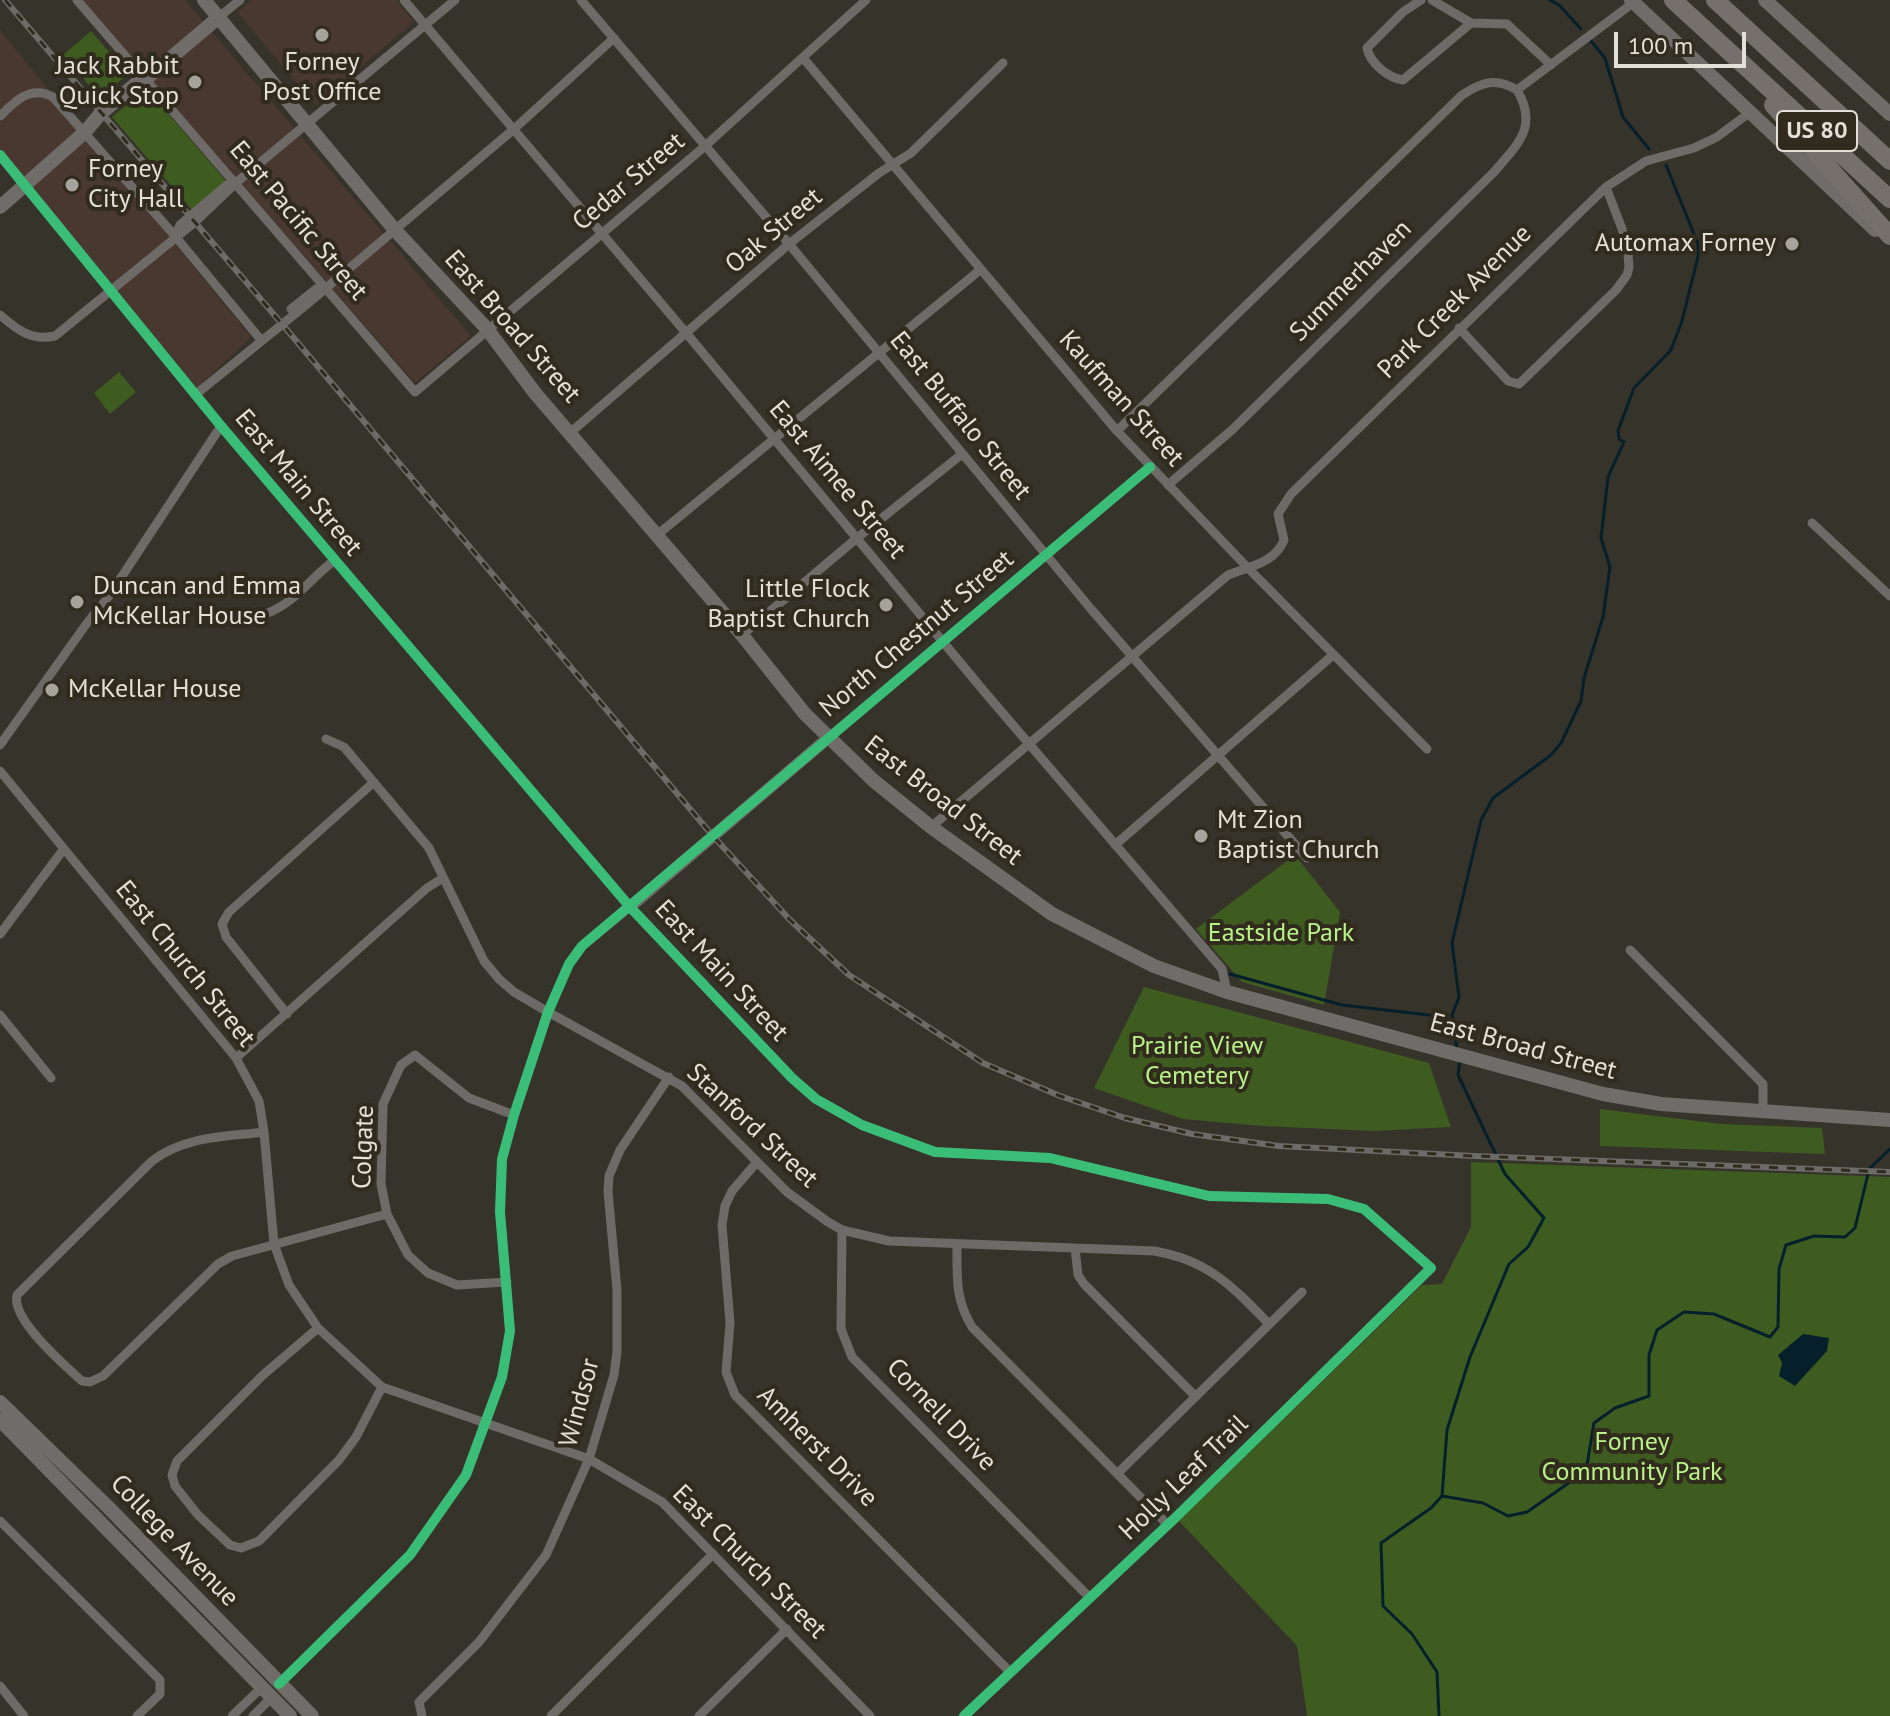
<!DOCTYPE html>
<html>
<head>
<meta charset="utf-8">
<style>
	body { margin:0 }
	#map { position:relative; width:1890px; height:1716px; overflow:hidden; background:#36332b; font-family:"PT Sans",sans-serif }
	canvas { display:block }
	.scale { position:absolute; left:1614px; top:32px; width:132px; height:36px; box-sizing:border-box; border:4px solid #e3e0d7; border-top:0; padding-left:10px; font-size:24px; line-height:28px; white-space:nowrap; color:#e3e0d7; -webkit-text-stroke:6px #302b1d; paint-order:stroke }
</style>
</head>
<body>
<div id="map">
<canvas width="1890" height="1716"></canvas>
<div class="scale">100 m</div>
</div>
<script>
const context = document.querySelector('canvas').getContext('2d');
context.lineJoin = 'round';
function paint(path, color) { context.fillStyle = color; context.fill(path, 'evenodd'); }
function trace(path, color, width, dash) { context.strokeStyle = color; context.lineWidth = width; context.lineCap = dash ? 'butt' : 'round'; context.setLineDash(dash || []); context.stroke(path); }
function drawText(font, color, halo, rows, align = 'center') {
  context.font = font + ' "PT Sans",sans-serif'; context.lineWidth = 8; context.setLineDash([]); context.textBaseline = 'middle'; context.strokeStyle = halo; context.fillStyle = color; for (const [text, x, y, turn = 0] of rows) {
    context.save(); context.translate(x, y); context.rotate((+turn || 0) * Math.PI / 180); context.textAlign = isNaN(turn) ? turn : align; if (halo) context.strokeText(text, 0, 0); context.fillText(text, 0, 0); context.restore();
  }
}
const commercial = new Path2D(`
	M 81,0 L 185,0 L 471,336 L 415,383 Z
	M 252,0 L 396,0 L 414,22 L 315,105 L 237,12 Z
	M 0,30 L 251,337 L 197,388 L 0,148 Z`);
const green = new Path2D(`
	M 91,31 L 128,74 L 100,98 L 63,55 Z
	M 146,88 L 226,181 L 192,210 L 112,117 Z
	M 119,372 L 136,392 L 110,414 L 94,393 Z
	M 1295,855 L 1340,912 L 1324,1005 L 1242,982 L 1196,929 Z
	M 1144,987 L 1429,1063 L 1451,1127 L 1374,1131 L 1262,1126 L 1183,1119 L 1094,1088 Z
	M 1600,1109 L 1721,1124 L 1822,1128 L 1825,1154 L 1600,1146 Z
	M 1471,1162 L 1890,1177 L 1890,1716 L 1307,1716 L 1297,1646 L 1179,1521 L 1422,1285 L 1442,1284 L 1471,1227 Z`);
const water = new Path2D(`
	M 1803,1334 L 1829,1338 L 1827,1351 L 1795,1386 L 1779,1376 L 1782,1363 L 1778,1355 Z`);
const stream = new Path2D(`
	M 1550,0 L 1559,5 L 1581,29
	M 1591,41 L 1605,58 L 1623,117 L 1649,149
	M 1230,974 L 1342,1005 L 1429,1015 L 1447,1022 L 1446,1029 L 1451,1031
	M 1457,1049 L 1452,1015 L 1459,997 L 1452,943 L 1481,820 L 1493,798 L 1551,755 L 1561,743 L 1581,701 L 1584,678 L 1603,617 L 1610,567 L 1601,538 L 1608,477 L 1624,442 L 1619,439 L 1618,431 L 1634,388 L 1671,350 L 1682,321 L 1698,257 L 1698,244 L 1666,165
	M 1870,1168 L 1890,1149
	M 1442,1496 L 1483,1503 L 1508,1516 L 1527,1512 L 1586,1471 L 1594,1423 L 1615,1408 L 1649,1396 L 1649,1355 L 1657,1330 L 1684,1312 L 1714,1314 L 1770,1337 L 1778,1327 L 1779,1269 L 1786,1245 L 1814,1236 L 1845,1237 L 1855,1228 L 1868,1174
	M 1439,1716 L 1437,1672 L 1412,1634 L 1383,1606 L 1381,1543 L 1431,1508 L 1442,1496 L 1447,1430 L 1470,1357 L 1509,1264 L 1528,1247 L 1544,1218 L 1505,1174 L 1458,1075 L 1460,1060`);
const minor = new Path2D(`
	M 77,0 L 415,392 L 704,147 L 866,0
	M 404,0 L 687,334 L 988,696 L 1222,969 L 1227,992
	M 581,0 L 789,244 L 1091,609 L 1307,858
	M 1421,0 L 1403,12 L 1367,48 C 1370,63 1388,78 1403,80 L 1471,23
	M 1432,0 L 1471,23 L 1507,24 L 1551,65
	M 219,17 L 240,0
	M 804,59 L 1117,431 L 1247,567 L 1427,749
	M 0,116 C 16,100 31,85 53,97 L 175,236 L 261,340
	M 0,155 L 221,426 L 630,907 L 792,1078 L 816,1099 L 862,1125 L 935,1152 L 1050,1158 L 1209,1196 L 1328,1199 L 1364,1209 L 1431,1268 L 1174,1519 L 964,1716
	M 175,236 L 180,225 L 227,185 L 234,183
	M 291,309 L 316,289 L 325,287
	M 0,315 C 18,330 30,341 55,336 L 195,222 L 237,182 L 455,0
	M 1459,328 L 1508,381 L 1519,384 L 1616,290 L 1627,275 L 1629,267 L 1627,242 L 1606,187
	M 195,395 L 306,305 L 514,129 L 614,38
	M 1117,431 L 1462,95 C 1482,82 1496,77 1517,90 L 1633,3
	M 571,432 L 789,244 L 879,173 L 911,153 L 1003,63
	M 1168,485 L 1233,429 L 1494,172 C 1517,145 1539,127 1517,90
	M 1812,523 L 1890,596
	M 657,535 L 980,270
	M 256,617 C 294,607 305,582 335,560
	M 742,635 L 857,538 L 962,454
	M 828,738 L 1150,467
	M 326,739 L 344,747 L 429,848 L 484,961 L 499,979 L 514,992 L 548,1012 L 682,1086 L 787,1192 L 828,1222 L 842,1230 L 889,1241 L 1154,1251 C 1208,1260 1232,1286 1269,1324
	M 0,745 L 87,623 L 109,596 L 221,426
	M 0,771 L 236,1058 L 259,1101 L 264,1132 L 274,1244 L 289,1285 L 318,1328 L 382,1387 L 589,1459 L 662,1502 L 870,1716
	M 931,827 L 1228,575 C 1250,566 1274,564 1284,540 L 1278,514 L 1291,494 L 1606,187 L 1646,161 L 1694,148 L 1717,137 L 1749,113
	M 1115,845 L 1333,655
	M 0,934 L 63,850
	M 1630,950 L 1763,1084 L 1763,1111
	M 287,1014 L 226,937 L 222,924 L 229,912 L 374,782
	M 0,1015 L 51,1078
	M 236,1058 L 427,888 L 443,878
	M 264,1132 C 224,1137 185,1136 152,1161 L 17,1295 C 11,1319 64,1365 82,1381 L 90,1382 L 103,1376 L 218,1264 L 232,1256 L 387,1214
	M 757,1162 L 732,1191 L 725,1206 L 722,1225 L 730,1323 L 726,1372 L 735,1395 L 1009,1671
	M 842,1230 L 841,1329 L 852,1357 L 1089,1597
	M 957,1244 C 957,1277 955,1299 972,1327 L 1168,1525
	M 1075,1248 L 1078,1275 L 1084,1284 L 1195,1396
	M 507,1282 L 457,1285 L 428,1273 L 408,1255 L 387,1214 L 381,1184 L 383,1104 L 401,1065 L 415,1055 L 469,1098 L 514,1115
	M 318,1328 L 263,1375 L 177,1461 L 172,1475 L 175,1486 L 198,1515 L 230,1545 L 241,1548 L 259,1541 L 339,1460 L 356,1437 L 382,1387
	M 1118,1473 L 1302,1292
	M 0,1521 L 160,1680 L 160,1694 L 137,1716
	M 279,1684 L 410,1555 L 466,1475 L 502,1377 L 510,1331 L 500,1212 L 502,1159 L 514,1115 L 548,1012 L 569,964 L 582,946 L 630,907
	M 0,1686 L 24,1716
	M 232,1716 L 259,1690 L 269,1693 L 267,1702 L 253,1716
	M 422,1716 L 419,1702 L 479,1642 L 546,1555 L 589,1459 L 614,1375 L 617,1352 L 617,1290 L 608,1192 L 609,1176 L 620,1150 L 669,1077
	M 551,1716 L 713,1554
	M 699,1716 L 787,1629`);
const tertiary = new Path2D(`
	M 630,907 L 828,738`);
const secondary = new Path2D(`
	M 204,0 L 394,229 L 487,329 L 535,393 L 742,635 L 805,714 L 874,781 L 931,827 L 1052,914 L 1154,966 L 1227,992 L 1603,1094 L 1661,1104 L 1890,1120
	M 1631,0 L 1875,230
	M 1765,0 L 1890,114
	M 0,207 L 85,132 L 101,113 L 137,83 L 147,78 L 219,17
	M 0,1402 L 108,1507 L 312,1716
	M 0,1420 L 290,1716`);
const motorway = new Path2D(`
	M 1673,0 L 1890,199
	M 1715,0 L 1890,161
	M 1773,105 L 1890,236`);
const rail = new Path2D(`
	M 5,0 L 282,324 L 712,835 L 790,920 L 849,975 L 983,1063 L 1060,1096 L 1125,1118 L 1192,1134 L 1279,1146 L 1474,1156 L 1890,1172`);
const cycleway = new Path2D(`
	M 0,155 L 221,426 L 630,907 L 792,1078 L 816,1099 L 862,1125 L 935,1152 L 1050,1158 L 1209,1196 L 1328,1199 L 1364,1209 L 1431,1268 L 1174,1519 L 964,1716
	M 279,1684 L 410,1555 L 466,1475 L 502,1377 L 510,1331 L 500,1212 L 502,1159 L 514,1115 L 548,1012 L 569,964 L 582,946 L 1150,467`);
const markers = [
	[322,35,8,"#a6a39b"],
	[195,82,8,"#a6a39b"],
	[72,185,8,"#a6a39b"],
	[1792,244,8,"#a6a39b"],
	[77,602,8,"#a6a39b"],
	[886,605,8,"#a6a39b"],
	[52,690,8,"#a6a39b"],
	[1201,836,8,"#a6a39b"]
];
const shields = [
	[1817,131,80]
];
const shieldNames = [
	["US 80",1817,131]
];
const poiNames = [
	["Forney",322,63,"center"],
	["Post Office",322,93,"center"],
	["Jack Rabbit",179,67,"right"],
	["Quick Stop",179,97,"right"],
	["Forney",88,170],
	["City Hall",88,200],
	["Automax Forney",1776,244,"right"],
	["Duncan and Emma",93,587],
	["McKellar House",93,617],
	["Little Flock",870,590,"right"],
	["Baptist Church",870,620,"right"],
	["McKellar House",68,690],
	["Mt Zion",1217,821],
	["Baptist Church",1217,851]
];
const streetNames = [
	["Cedar Street",629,182,-40],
	["East Pacific Street",298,221,50],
	["Oak Street",774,231,-40],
	["Summerhaven",1351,281,-45],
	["Park Creek Avenue",1455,302,-45],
	["East Broad Street",512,327,49],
	["Kaufman Street",1121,399,48],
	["East Buffalo Street",960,416,51],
	["East Aimee Street",837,480,50],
	["East Main Street",298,483,50],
	["North Chestnut Street",917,634,-40],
	["East Broad Street",943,801,38],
	["East Church Street",185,964,51],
	["East Main Street",721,971,47],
	["East Broad Street",1523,1047,15],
	["Stanford Street",752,1126,43],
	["Colgate",364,1147,-88],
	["Windsor",580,1403,-75],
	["Cornell Drive",941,1415,46],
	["Amherst Drive",817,1447,45],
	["Holly Leaf Trail",1184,1478,-44],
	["College Avenue",174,1541,46],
	["East Church Street",749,1562,45]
];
const parkNames = [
	["Eastside Park",1281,934],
	["Prairie View",1197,1047],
	["Cemetery",1197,1077],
	["Forney",1632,1443],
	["Community Park",1632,1473]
];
paint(commercial, '#48382f');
paint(green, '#3f5c20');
paint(water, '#05202b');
trace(stream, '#05202b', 3);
trace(minor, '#6d6a67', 9);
trace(tertiary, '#6d6a67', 12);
trace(secondary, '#706c69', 14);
trace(motorway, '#75706c', 18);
trace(rail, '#6d6b67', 6);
trace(rail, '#302b1d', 3, [9]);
trace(cycleway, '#3abd76', 10);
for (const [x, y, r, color] of markers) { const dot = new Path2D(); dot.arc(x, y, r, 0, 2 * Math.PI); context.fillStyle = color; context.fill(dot); trace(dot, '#302b1d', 3); }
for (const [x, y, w] of shields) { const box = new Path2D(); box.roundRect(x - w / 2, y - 20, w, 40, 6); context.fillStyle = '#302b1d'; context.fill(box); trace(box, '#e3e0d7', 2); }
drawText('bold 24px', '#e3e0d7', null, shieldNames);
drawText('26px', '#e3e0d7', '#302b1d', poiNames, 'left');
drawText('26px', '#e3e0d7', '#302b1d', streetNames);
drawText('26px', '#b9f289', '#302b1d', parkNames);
</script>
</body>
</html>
